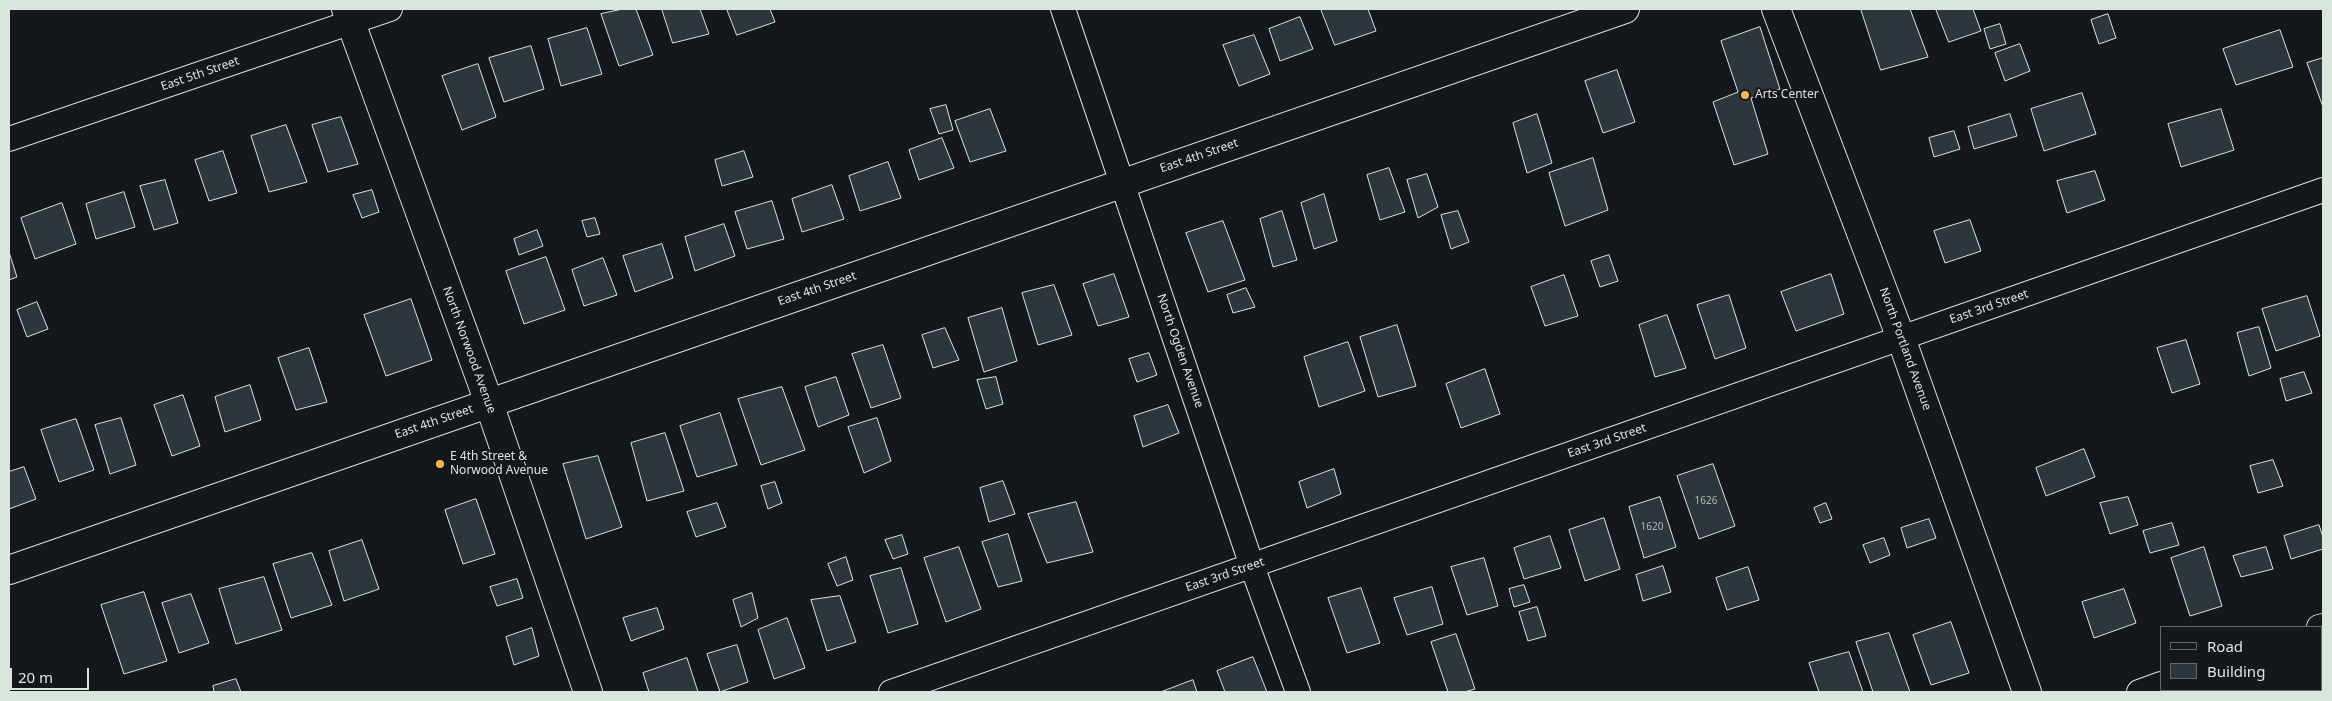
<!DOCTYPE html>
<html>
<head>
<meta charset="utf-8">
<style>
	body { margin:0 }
	#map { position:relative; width:2332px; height:701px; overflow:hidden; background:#14181c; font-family:"Noto Sans",sans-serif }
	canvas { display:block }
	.frame { position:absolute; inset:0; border:10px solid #d8e6dc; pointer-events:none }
	.legend { position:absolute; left:2160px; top:626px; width:162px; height:65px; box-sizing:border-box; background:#14181c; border:1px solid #626a69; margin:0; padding:6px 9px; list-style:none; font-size:15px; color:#d8e6dc }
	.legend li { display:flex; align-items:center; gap:10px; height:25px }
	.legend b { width:25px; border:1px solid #626a69 }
	.scale { position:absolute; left:10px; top:668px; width:79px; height:22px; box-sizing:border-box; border:2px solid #d8e6dc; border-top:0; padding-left:6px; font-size:15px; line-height:18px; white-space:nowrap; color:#d8e6dc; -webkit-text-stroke:4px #14181c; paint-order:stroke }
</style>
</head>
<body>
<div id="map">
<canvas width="2332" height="701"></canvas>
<div class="frame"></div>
<ul class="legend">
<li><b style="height:6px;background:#14181c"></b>Road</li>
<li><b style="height:14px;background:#2c363c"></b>Building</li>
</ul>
<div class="scale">20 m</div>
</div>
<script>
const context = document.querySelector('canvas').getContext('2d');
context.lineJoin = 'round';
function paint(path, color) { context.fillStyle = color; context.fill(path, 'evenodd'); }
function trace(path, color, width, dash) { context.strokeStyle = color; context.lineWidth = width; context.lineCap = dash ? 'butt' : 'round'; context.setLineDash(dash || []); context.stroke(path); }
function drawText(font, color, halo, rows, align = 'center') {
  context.font = font + ' "Noto Sans",sans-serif'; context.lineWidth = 4; context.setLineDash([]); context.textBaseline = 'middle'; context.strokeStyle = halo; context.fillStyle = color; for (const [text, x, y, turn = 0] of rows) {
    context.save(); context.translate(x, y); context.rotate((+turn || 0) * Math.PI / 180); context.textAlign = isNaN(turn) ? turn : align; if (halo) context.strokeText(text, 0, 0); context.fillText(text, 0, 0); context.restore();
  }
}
const building = new Path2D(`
	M 623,9 L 636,9 L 653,55 L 619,66 L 601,14 Z
	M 662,9 L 700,9 L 709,34 L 673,43 Z
	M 727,9 L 770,9 L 775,22 L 737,35 Z
	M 1321,9 L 1368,9 L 1376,31 L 1335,45 Z
	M 1861,9 L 1910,9 L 1928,57 L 1881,70 Z
	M 1936,9 L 1973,9 L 1981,31 L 1949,42 Z
	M 2108,14 L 2116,38 L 2099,44 L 2091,20 Z
	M 1300,17 L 1313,49 L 1280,61 L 1269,29 Z
	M 2000,24 L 2006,44 L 1990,49 L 1984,29 Z
	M 1760,27 L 1780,89 L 1751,98 L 1768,154 L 1734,165 L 1713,102 L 1738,92 L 1721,41 Z
	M 587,28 L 602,74 L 561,86 L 548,39 Z
	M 2280,30 L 2293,67 L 2236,85 L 2223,49 Z
	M 1254,35 L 1270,74 L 1239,86 L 1223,45 Z
	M 2020,44 L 2030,71 L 2005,81 L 1995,53 Z
	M 531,46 L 544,89 L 504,102 L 489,58 Z
	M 2323,58 L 2323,107 L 2307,63 Z
	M 478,64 L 496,117 L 462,130 L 442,76 Z
	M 1617,70 L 1635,122 L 1603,133 L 1585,81 Z
	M 2082,93 L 2096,134 L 2044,151 L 2031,109 Z
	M 946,105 L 953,130 L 939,134 L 930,109 Z
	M 990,109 L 1006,151 L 970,162 L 955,121 Z
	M 2221,109 L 2234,150 L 2181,167 L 2168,124 Z
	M 1537,114 L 1552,163 L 1527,173 L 1513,123 Z
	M 2010,114 L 2017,136 L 1974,149 L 1968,127 Z
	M 341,117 L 358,164 L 328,172 L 312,125 Z
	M 286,125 L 307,182 L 269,192 L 251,136 Z
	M 1954,131 L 1960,149 L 1934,157 L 1929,138 Z
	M 942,138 L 954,168 L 919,180 L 909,150 Z
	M 223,151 L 237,193 L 209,201 L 195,160 Z
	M 744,151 L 753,177 L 722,186 L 715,160 Z
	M 1593,158 L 1608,210 L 1565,226 L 1549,173 Z
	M 888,162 L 901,198 L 860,211 L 849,176 Z
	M 1389,168 L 1405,212 L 1380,220 L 1367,175 Z
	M 2095,171 L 2105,200 L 2067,213 L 2057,181 Z
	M 1427,174 L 1438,207 L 1418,218 L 1407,180 Z
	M 165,180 L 178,223 L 154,230 L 140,186 Z
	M 832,185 L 844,219 L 802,232 L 792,199 Z
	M 372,190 L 379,212 L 362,218 L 353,195 Z
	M 124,192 L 135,227 L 96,239 L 86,204 Z
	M 1324,194 L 1337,241 L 1314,249 L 1301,203 Z
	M 772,201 L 784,239 L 747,249 L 735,212 Z
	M 62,203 L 76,244 L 35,259 L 21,218 Z
	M 1282,211 L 1297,260 L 1273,267 L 1260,219 Z
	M 1458,211 L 1469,242 L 1451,249 L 1441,215 Z
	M 595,218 L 600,234 L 587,237 L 582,221 Z
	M 1970,220 L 1981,251 L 1945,263 L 1934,231 Z
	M 1223,221 L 1245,280 L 1208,292 L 1186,233 Z
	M 724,224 L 735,256 L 695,271 L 685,237 Z
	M 537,230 L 543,246 L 519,255 L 514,239 Z
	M 662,244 L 673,278 L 635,292 L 623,256 Z
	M 9,252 L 17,277 L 9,280 Z
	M 1609,255 L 1618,281 L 1600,287 L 1591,261 Z
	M 546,257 L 565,310 L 524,324 L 506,271 Z
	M 603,258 L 617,295 L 584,306 L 572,270 Z
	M 1114,274 L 1129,317 L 1098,326 L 1083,284 Z
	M 1831,274 L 1844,314 L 1796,331 L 1781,292 Z
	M 1564,275 L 1578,316 L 1545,326 L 1531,287 Z
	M 1054,285 L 1072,335 L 1038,345 L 1022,293 Z
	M 1246,288 L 1255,307 L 1233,313 L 1227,295 Z
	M 1729,295 L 1746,348 L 1715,359 L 1697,305 Z
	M 2307,296 L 2320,336 L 2276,351 L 2262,309 Z
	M 411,299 L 432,360 L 386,376 L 364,315 Z
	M 37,302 L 48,329 L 27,337 L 17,310 Z
	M 1002,308 L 1017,361 L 984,372 L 968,318 Z
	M 1667,315 L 1686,368 L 1655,377 L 1639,325 Z
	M 1397,325 L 1416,386 L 1378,397 L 1360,337 Z
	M 2259,327 L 2271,368 L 2249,376 L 2237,333 Z
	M 945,328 L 959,360 L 933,368 L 922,335 Z
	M 2186,340 L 2200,384 L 2172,393 L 2157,348 Z
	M 1348,342 L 1365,391 L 1319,407 L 1304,357 Z
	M 883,345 L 901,398 L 871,408 L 852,354 Z
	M 309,348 L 327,402 L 296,410 L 278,358 Z
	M 1149,353 L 1157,375 L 1137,382 L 1129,359 Z
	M 1485,369 L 1500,414 L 1461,428 L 1446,384 Z
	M 2304,372 L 2312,393 L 2286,401 L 2280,379 Z
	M 836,377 L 849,415 L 818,427 L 805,387 Z
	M 996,377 L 1003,404 L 986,409 L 977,380 Z
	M 250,385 L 261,420 L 225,432 L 215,397 Z
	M 782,387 L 805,450 L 761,465 L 738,399 Z
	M 183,395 L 200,446 L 172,456 L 154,405 Z
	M 1168,405 L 1179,433 L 1143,447 L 1134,416 Z
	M 720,413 L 737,465 L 697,477 L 680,426 Z
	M 121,418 L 136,465 L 110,474 L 95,425 Z
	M 877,418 L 891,461 L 864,473 L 848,427 Z
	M 76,419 L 94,470 L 59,482 L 41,430 Z
	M 665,433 L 684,491 L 647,501 L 631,443 Z
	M 2084,449 L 2095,477 L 2046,496 L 2036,468 Z
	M 598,456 L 622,527 L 586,539 L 563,464 Z
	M 2273,460 L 2283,486 L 2258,493 L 2250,466 Z
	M 1713,464 L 1735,526 L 1699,539 L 1677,476 Z
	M 24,467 L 36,499 L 9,509 L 9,472 Z
	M 1334,469 L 1341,494 L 1307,508 L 1299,482 Z
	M 1003,481 L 1015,514 L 989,522 L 980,488 Z
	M 775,482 L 782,503 L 768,509 L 761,486 Z
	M 1660,497 L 1676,547 L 1644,558 L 1629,507 Z
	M 2128,497 L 2138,525 L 2110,534 L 2100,503 Z
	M 476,499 L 495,554 L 463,564 L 445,510 Z
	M 1076,502 L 1093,552 L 1047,563 L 1028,514 Z
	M 717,503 L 726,527 L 696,537 L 687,512 Z
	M 1826,503 L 1832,519 L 1820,523 L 1814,508 Z
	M 1604,518 L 1620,569 L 1585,581 L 1569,530 Z
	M 1929,519 L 1936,538 L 1907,548 L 1901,528 Z
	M 2172,523 L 2179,545 L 2150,553 L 2143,531 Z
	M 2319,525 L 2323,537 L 2323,549 L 2291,559 L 2284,536 Z
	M 1008,534 L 1022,581 L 998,587 L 982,542 Z
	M 902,535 L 908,554 L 893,559 L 885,540 Z
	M 1550,536 L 1561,568 L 1524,579 L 1514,548 Z
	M 1884,538 L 1890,555 L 1870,563 L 1863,545 Z
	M 362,540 L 379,589 L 344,601 L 329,551 Z
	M 959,547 L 981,609 L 946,622 L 924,558 Z
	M 2204,547 L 2222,606 L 2190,616 L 2171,558 Z
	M 2266,547 L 2273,569 L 2241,577 L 2233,556 Z
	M 312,553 L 332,605 L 291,618 L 273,564 Z
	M 846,557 L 853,580 L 837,586 L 828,564 Z
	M 1484,558 L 1498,606 L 1467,615 L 1451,567 Z
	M 1663,566 L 1671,592 L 1643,601 L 1636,575 Z
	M 1748,567 L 1759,600 L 1727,610 L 1716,578 Z
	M 901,568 L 918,624 L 888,633 L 870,576 Z
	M 264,577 L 282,630 L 236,644 L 219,589 Z
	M 517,579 L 523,598 L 497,606 L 490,587 Z
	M 1524,585 L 1530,602 L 1514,607 L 1509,589 Z
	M 1432,587 L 1443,624 L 1407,635 L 1394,598 Z
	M 1361,588 L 1380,643 L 1347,653 L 1328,598 Z
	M 2124,589 L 2136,623 L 2094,638 L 2082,602 Z
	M 144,592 L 167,661 L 124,674 L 101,605 Z
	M 752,593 L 758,618 L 741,627 L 733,600 Z
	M 191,594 L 209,643 L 179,653 L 162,603 Z
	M 840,596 L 856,642 L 827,651 L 811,600 Z
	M 1537,607 L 1546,636 L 1528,641 L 1519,612 Z
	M 657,608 L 664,629 L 631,641 L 623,618 Z
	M 787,618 L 805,668 L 774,679 L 758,630 Z
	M 1951,622 L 1969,673 L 1931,685 L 1913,635 Z
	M 532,628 L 539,656 L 514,665 L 506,637 Z
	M 1889,633 L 1910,692 L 1873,692 L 1856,642 Z
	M 1456,634 L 1475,689 L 1464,692 L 1448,692 L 1431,642 Z
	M 737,645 L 748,682 L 720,692 L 707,654 Z
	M 1849,652 L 1863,692 L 1819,692 L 1809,663 Z
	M 1253,657 L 1267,692 L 1225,692 L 1217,671 Z
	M 687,658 L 698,692 L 649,692 L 643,673 Z
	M 236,679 L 241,692 L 214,692 L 213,686 Z
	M 1193,680 L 1197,692 L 1161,692 Z`);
const street = new Path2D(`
	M 1063,9 L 1252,566 L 1298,692
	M 9,139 L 390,9
	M 2319,627 L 2323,626
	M 891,692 L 2323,190
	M 2139,692 L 2161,684`);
const secondary = new Path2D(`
	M 346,9 L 483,386 L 588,692
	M 1776,9 L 1901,338 L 2027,692`);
const primary = new Path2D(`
	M 9,570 L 1625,9`);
const markers = [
	[1745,95,5,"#ffb74d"],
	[440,464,5,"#ffb74d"]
];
const numberNames = [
	["1626",1706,501],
	["1620",1652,527]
];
const streetNames = [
	["East 5th Street",200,74,-19],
	["East 4th Street",1199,156,-19],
	["East 4th Street",817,289,-19],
	["East 3rd Street",1989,307,-19],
	["North Portland Avenue",1905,349,70],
	["North Norwood Avenue",469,350,70],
	["North Ogden Avenue",1180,351,71],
	["East 4th Street",434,422,-19],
	["East 3rd Street",1607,441,-19],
	["East 3rd Street",1225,575,-19]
];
const poiNames = [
	["Arts Center",1755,95],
	["E 4th Street &",450,457],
	["Norwood Avenue",450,471]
];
paint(building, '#2c363c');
trace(building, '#d8e6dc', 1);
trace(street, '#d8e6dc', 26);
trace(secondary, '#d8e6dc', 30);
trace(primary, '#d8e6dc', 30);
trace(street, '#14181c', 24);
trace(secondary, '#14181c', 28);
trace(primary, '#14181c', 28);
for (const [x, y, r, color] of markers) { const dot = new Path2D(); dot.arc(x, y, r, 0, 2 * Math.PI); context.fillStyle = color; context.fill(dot); trace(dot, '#14181c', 2); }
drawText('10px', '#adbab4', null, numberNames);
drawText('12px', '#d8e6dc', '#14181c', streetNames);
drawText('12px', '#d8e6dc', '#14181c', poiNames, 'left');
</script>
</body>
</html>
